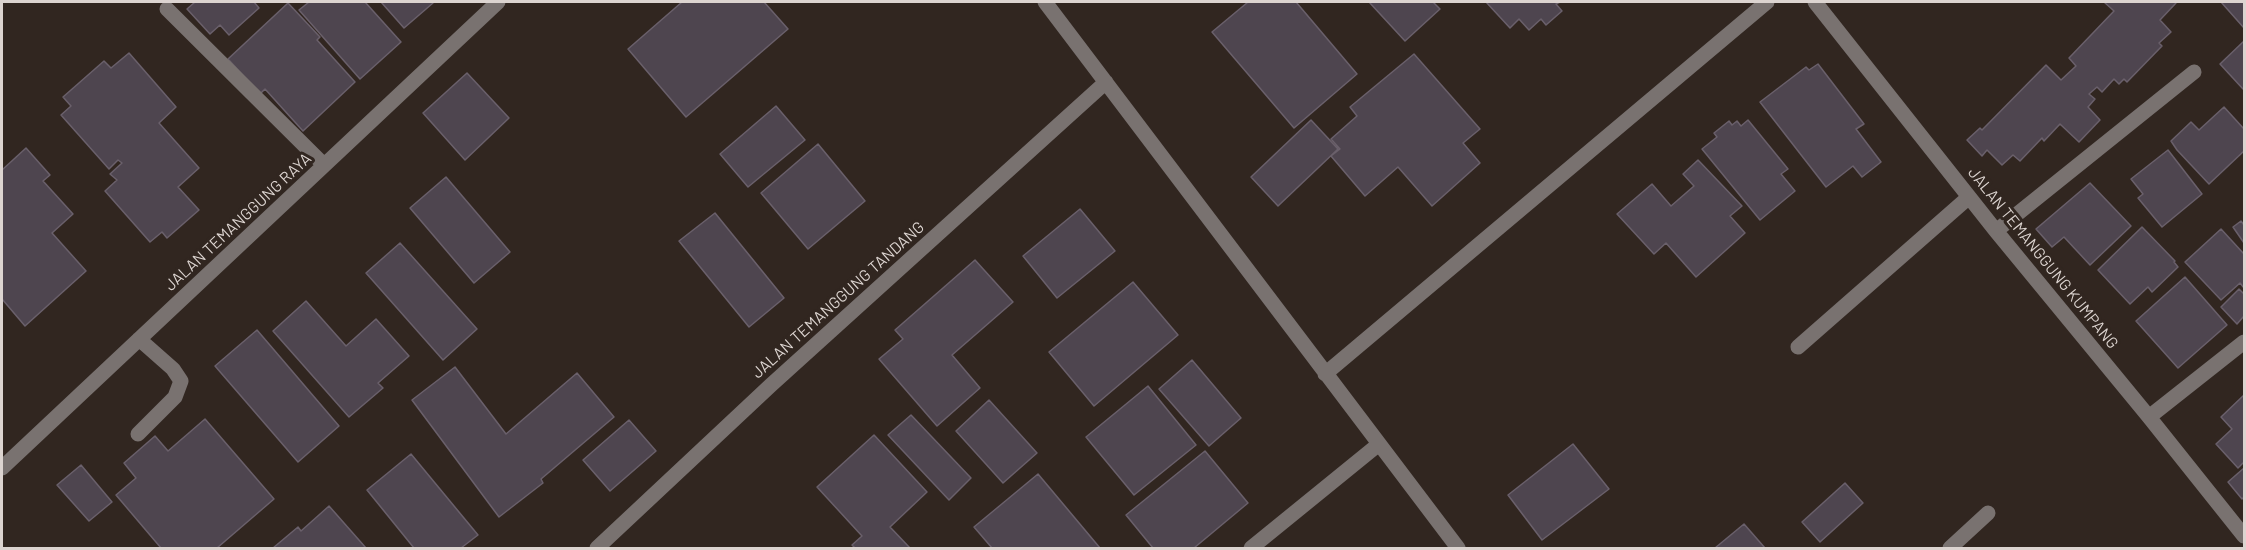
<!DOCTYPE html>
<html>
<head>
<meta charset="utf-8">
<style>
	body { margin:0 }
	#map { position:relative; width:2246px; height:550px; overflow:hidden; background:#312620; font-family:Barlow,sans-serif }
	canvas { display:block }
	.frame { position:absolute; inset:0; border:3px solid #dcd4d0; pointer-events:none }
</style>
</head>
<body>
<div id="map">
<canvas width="2246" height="550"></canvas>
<div class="frame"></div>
</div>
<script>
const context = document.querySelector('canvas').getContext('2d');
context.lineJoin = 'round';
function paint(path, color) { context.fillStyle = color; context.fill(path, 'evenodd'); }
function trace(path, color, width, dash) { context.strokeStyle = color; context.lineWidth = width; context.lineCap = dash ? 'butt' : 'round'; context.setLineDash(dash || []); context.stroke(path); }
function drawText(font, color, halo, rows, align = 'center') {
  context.font = font + ' Barlow,sans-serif'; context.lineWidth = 6; context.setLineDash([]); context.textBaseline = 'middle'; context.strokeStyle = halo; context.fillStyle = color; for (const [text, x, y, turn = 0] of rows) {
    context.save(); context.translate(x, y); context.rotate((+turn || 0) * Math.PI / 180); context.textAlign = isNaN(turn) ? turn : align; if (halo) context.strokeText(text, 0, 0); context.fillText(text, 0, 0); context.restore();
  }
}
const building = new Path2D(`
	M 195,2 L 254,2 L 259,8 L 229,35 L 220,25 L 210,34 L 187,9 Z
	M 309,2 L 365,2 L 401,42 L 360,79 L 299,10 Z
	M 381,2 L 432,2 L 433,3 L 404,28 Z
	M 682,2 L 764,2 L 788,29 L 686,117 L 628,49 Z
	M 1248,2 L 1296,2 L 1357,74 L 1294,128 L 1212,32 Z
	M 1369,2 L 1433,2 L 1440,9 L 1405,41 Z
	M 1486,2 L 1560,2 L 1556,4 L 1562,11 L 1546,25 L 1541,19 L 1529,30 L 1519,19 L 1510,28 Z
	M 2104,2 L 2175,2 L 2176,3 L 2160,20 L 2171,32 L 2159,43 L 2162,46 L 2127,82 L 2124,79 L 2119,84 L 2114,79 L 2102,92 L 2097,87 L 2089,94 L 2095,99 L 2088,107 L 2100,120 L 2079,142 L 2060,124 L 2044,141 L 2042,138 L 2020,161 L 2013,155 L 2002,165 L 1987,150 L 1982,156 L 1967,140 L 1980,128 L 1982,130 L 2046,65 L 2061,80 L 2076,66 L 2069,58 L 2114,11 Z
	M 2221,2 L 2244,2 L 2244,28 Z
	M 288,3 L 320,37 L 317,40 L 355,82 L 303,131 L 265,89 L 260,94 L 228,59 Z
	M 2244,41 L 2244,87 L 2243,89 L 2220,64 Z
	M 129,53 L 176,107 L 159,123 L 199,168 L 178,187 L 199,210 L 167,238 L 162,232 L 150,242 L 105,191 L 117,180 L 110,174 L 122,163 L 118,160 L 109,169 L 61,115 L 71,106 L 63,97 L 104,61 L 111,68 Z
	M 1414,54 L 1480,129 L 1463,143 L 1480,163 L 1432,206 L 1398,167 L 1365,196 L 1331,156 L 1340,149 L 1331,139 L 1357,116 L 1350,107 Z
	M 1818,64 L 1864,124 L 1856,129 L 1881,162 L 1862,177 L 1853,166 L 1826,187 L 1760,102 L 1806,67 L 1809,70 Z
	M 467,73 L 509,118 L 465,160 L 423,113 Z
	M 776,106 L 805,140 L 748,187 L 720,154 Z
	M 2224,107 L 2244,129 L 2244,151 L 2209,184 L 2177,150 L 2171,141 L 2191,122 L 2199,130 Z
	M 1311,120 L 1338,149 L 1278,206 L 1251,177 Z
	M 1748,120 L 1788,169 L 1781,174 L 1795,191 L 1760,220 L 1702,149 L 1717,137 L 1714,133 L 1729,121 L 1732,125 L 1737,121 L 1741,126 Z
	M 818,144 L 865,201 L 808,249 L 761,193 Z
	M 26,148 L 50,175 L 43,181 L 73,214 L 52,233 L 86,271 L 25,326 L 2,299 L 2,170 Z
	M 2168,150 L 2202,194 L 2162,227 L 2138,198 L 2143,194 L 2131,179 Z
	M 1698,160 L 1742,206 L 1730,216 L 1745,233 L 1696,277 L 1666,243 L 1654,254 L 1617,214 L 1652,184 L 1671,206 L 1694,186 L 1683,174 Z
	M 446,177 L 510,252 L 474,283 L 410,208 Z
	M 2090,183 L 2131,226 L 2090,265 L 2064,237 L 2052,247 L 2036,229 Z
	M 1080,209 L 1115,251 L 1057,298 L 1023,256 Z
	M 715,213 L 784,298 L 749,327 L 679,241 Z
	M 2241,221 L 2244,225 L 2244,243 L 2233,227 Z
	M 2142,227 L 2175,261 L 2174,262 L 2178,267 L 2152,292 L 2148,287 L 2130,304 L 2098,270 Z
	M 2221,229 L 2244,254 L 2244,288 L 2240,283 L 2221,300 L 2185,262 Z
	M 400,243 L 477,329 L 443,360 L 366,273 Z
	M 975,260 L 1013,302 L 952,355 L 980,388 L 937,426 L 879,359 L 903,339 L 895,330 Z
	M 2185,277 L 2227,325 L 2178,368 L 2136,321 Z
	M 1133,282 L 1178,335 L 1094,406 L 1049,352 Z
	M 2239,289 L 2244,294 L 2244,316 L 2237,324 L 2221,307 Z
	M 306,301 L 346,346 L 376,319 L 409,356 L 378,383 L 383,388 L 349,417 L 273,331 Z
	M 257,330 L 339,426 L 298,462 L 215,366 Z
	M 1192,360 L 1241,418 L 1209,446 L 1159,389 Z
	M 455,367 L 506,434 L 577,373 L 614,417 L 541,479 L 543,483 L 499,517 L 412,400 Z
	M 1148,386 L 1196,445 L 1134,495 L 1086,437 Z
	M 2244,395 L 2244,462 L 2238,468 L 2216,444 L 2232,429 L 2221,417 Z
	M 989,400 L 1037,453 L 1003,483 L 956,431 Z
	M 911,415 L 971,478 L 949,500 L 888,435 Z
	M 205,419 L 274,499 L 217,548 L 161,548 L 116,495 L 136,478 L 124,463 L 155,436 L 168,451 Z
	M 629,420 L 656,451 L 610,491 L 583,460 Z
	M 874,435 L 927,492 L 890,527 L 910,548 L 855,548 L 852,545 L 862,536 L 817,487 Z
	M 1573,444 L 1609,489 L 1542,540 L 1508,495 Z
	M 1205,451 L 1248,503 L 1194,548 L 1153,548 L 1126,515 Z
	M 411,454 L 478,535 L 461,548 L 414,548 L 367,490 Z
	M 81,465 L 112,502 L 89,521 L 57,485 Z
	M 2244,468 L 2244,497 L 2242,499 L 2228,482 Z
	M 1038,474 L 1100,548 L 992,548 L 974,527 Z
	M 1845,483 L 1863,503 L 1820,542 L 1802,522 Z
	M 329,506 L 366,548 L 273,548 L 298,527 L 301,531 Z
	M 1744,524 L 1765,548 L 1715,548 Z`);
const minor = new Path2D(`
	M 1045,2 L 1458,548
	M 1815,2 L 1996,231 L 2149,417 L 2244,536
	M 167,9 L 324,165
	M 1996,231 L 2194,72
	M 1798,347 L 1969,197
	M 1325,374 L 1767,2
	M 2149,417 L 2244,342
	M 138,434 L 175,397 L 181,381 L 173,369 L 139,339
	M 2,468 L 498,2
	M 597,548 L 771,385 L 1106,82
	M 1251,548 L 1379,444
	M 1950,548 L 1988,513`);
const streetNames = [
	["JALAN TEMANGGUNG RAYA",238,222,-43],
	["JALAN TEMANGGUNG KUMPANG",2043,258,51],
	["JALAN TEMANGGUNG TANDANG",838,300,-42]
];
paint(building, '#4e454f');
trace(building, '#6a606b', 1.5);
trace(minor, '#797270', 15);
drawText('16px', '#dcd4d0', '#312620', streetNames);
</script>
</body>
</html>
